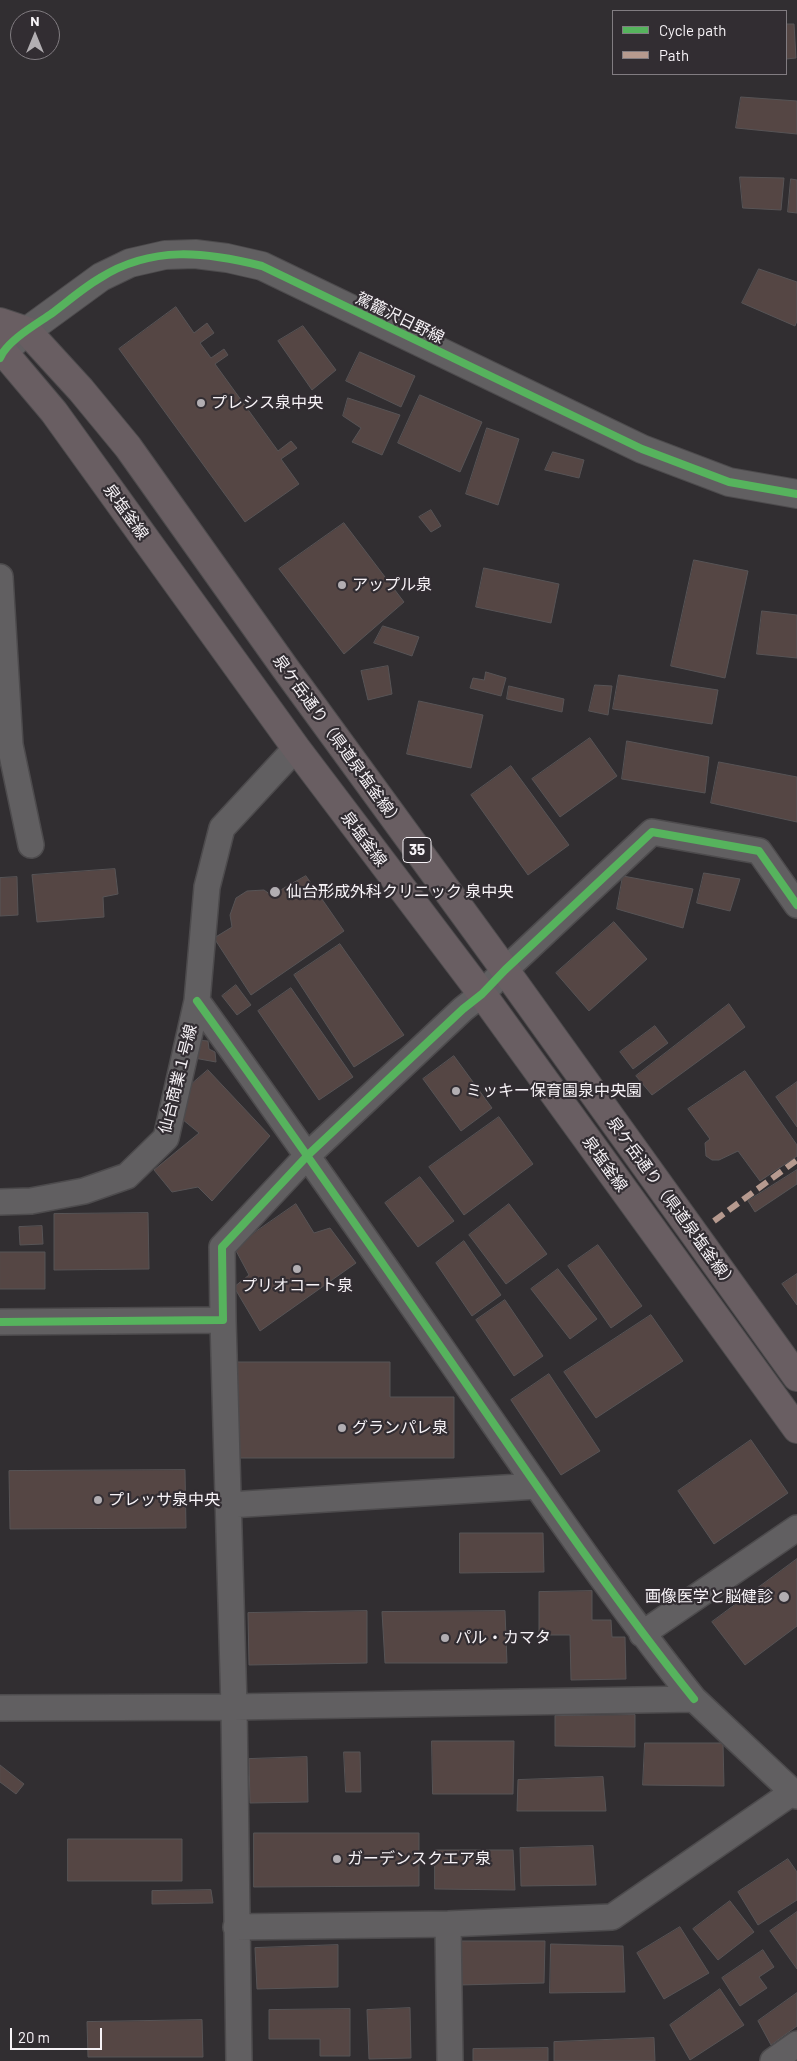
<!DOCTYPE html>
<html>
<head>
<meta charset="utf-8">
<style>
	body { margin:0 }
	#map { position:relative; width:797px; height:2061px; overflow:hidden; background:#312e31; font-family:Barlow,sans-serif }
	canvas { display:block }
	.legend { position:absolute; left:612px; top:10px; width:175px; height:65px; box-sizing:border-box; background:#322d32; border:1px solid #817c81; margin:0; padding:6px 9px; list-style:none; font-size:15px; color:#f7f3f7 }
	.legend li { display:flex; align-items:center; gap:10px; height:25px }
	.legend b { width:25px; border:1px solid #817c81 }
	.north { position:absolute; left:10px; top:10px; width:50px; height:50px; box-sizing:border-box; background:#322d32; border:1px solid #817c81; border-radius:50%; rotate:0deg; font-size:14px; font-weight:700; line-height:20px; text-align:center; color:#f7f3f7 }
	.north::after { content:''; display:block; margin:auto; width:18px; height:22px; background:#b2aeb2; clip-path:polygon(50% 0,100% 100%,50% 72%,0 100%) }
	.scale { position:absolute; left:10px; top:2028px; width:92px; height:22px; box-sizing:border-box; border:2px solid #f7f3f7; border-top:0; padding-left:6px; font-size:15px; line-height:18px; white-space:nowrap; color:#f7f3f7; -webkit-text-stroke:4px #322d32; paint-order:stroke }
</style>
</head>
<body>
<div id="map">
<canvas width="797" height="2061"></canvas>
<ul class="legend">
<li><b style="height:6px;background:#56b35d"></b>Cycle path</li>
<li><b style="height:6px;background:#b69a8f"></b>Path</li>
</ul>
<div class="north">N</div>
<div class="scale">20 m</div>
</div>
<script>
const context = document.querySelector('canvas').getContext('2d');
context.lineJoin = 'round';
function paint(path, color) { context.fillStyle = color; context.fill(path, 'evenodd'); }
function trace(path, color, width, dash) { context.strokeStyle = color; context.lineWidth = width; context.lineCap = dash ? 'butt' : 'round'; context.setLineDash(dash || []); context.stroke(path); }
function drawText(font, color, halo, rows, align = 'center') {
  context.font = font + ' Barlow,"Noto Sans JP",sans-serif'; context.lineWidth = 4.5; context.setLineDash([]); context.textBaseline = 'middle'; context.strokeStyle = halo; context.fillStyle = color; for (const [text, x, y, turn = 0] of rows) {
    context.save(); context.translate(x, y); context.rotate((+turn || 0) * Math.PI / 180); context.textAlign = isNaN(turn) ? turn : align; if (halo) context.strokeText(text, 0, 0); context.fillText(text, 0, 0); context.restore();
  }
}
const building = new Path2D(`
	M 786,24 L 794,24 L 796,58 L 786,59 Z
	M 741,97 L 797,101 L 797,134 L 736,128 Z
	M 740,177 L 784,178 L 781,210 L 743,208 Z
	M 791,179 L 797,180 L 797,213 L 788,212 Z
	M 759,269 L 797,282 L 797,321 L 795,326 L 742,303 Z
	M 176,307 L 194,333 L 207,323 L 214,333 L 200,343 L 211,358 L 224,349 L 228,355 L 215,364 L 278,451 L 291,441 L 297,448 L 281,459 L 299,484 L 245,522 L 119,349 Z
	M 303,326 L 336,370 L 312,390 L 278,341 Z
	M 360,352 L 415,376 L 401,407 L 346,381 Z
	M 420,395 L 482,422 L 460,472 L 398,443 Z
	M 348,398 L 400,415 L 382,455 L 352,442 L 361,428 L 343,416 Z
	M 487,428 L 519,439 L 498,505 L 466,494 Z
	M 553,452 L 584,460 L 579,478 L 545,470 Z
	M 431,510 L 441,526 L 431,532 L 419,517 Z
	M 344,523 L 404,602 L 344,654 L 279,569 Z
	M 694,560 L 748,571 L 725,678 L 671,666 Z
	M 484,568 L 559,584 L 551,623 L 476,607 Z
	M 762,611 L 797,615 L 797,658 L 757,654 Z
	M 383,626 L 419,637 L 412,656 L 374,643 Z
	M 388,666 L 392,694 L 368,700 L 361,671 Z
	M 486,672 L 506,678 L 501,696 L 470,688 L 473,678 L 484,680 Z
	M 619,675 L 718,690 L 712,724 L 613,709 Z
	M 595,685 L 612,686 L 608,715 L 589,711 Z
	M 509,686 L 564,699 L 562,712 L 507,699 Z
	M 419,701 L 483,715 L 471,768 L 407,754 Z
	M 590,738 L 617,776 L 560,817 L 532,779 Z
	M 627,741 L 709,757 L 705,793 L 622,779 Z
	M 719,762 L 797,777 L 797,822 L 711,803 Z
	M 511,766 L 569,845 L 528,875 L 471,795 Z
	M 115,869 L 118,894 L 103,897 L 104,917 L 37,922 L 32,875 Z
	M 704,873 L 740,879 L 730,911 L 697,903 Z
	M 306,876 L 344,931 L 251,995 L 214,938 L 232,927 L 230,915 L 236,898 L 247,891 L 264,890 L 271,895 Z
	M 623,876 L 693,889 L 683,928 L 617,909 Z
	M 17,877 L 18,915 L 0,916 L 0,878 Z
	M 614,922 L 647,959 L 589,1011 L 556,973 Z
	M 340,944 L 404,1035 L 354,1067 L 294,975 Z
	M 236,985 L 251,1005 L 237,1015 L 222,996 Z
	M 291,988 L 353,1077 L 319,1100 L 258,1011 Z
	M 729,1004 L 745,1027 L 652,1095 L 636,1076 Z
	M 655,1026 L 668,1043 L 633,1069 L 620,1052 Z
	M 196,1040 L 208,1041 L 209,1049 L 215,1052 L 216,1062 L 194,1058 Z
	M 454,1056 L 492,1108 L 461,1131 L 423,1079 Z
	M 208,1070 L 270,1136 L 212,1201 L 198,1187 L 172,1192 L 154,1170 L 199,1133 L 182,1119 L 187,1088 Z
	M 745,1071 L 797,1145 L 797,1156 L 760,1181 L 738,1151 L 719,1160 L 712,1160 L 706,1156 L 705,1143 L 710,1139 L 688,1109 Z
	M 797,1082 L 797,1127 L 776,1097 Z
	M 499,1117 L 533,1164 L 464,1215 L 429,1167 Z
	M 797,1170 L 797,1184 L 755,1212 L 748,1201 Z
	M 420,1177 L 454,1221 L 418,1247 L 385,1203 Z
	M 296,1204 L 314,1233 L 330,1228 L 356,1263 L 260,1331 L 234,1287 L 249,1275 L 234,1247 Z
	M 509,1204 L 547,1254 L 506,1284 L 469,1235 Z
	M 148,1213 L 149,1269 L 54,1270 L 54,1214 Z
	M 42,1226 L 43,1244 L 20,1245 L 19,1227 Z
	M 464,1241 L 501,1295 L 472,1316 L 436,1263 Z
	M 598,1245 L 642,1306 L 611,1328 L 568,1266 Z
	M 0,1252 L 45,1252 L 45,1289 L 0,1289 Z
	M 558,1269 L 597,1319 L 570,1339 L 531,1289 Z
	M 797,1274 L 797,1305 L 782,1284 Z
	M 505,1300 L 543,1356 L 514,1376 L 476,1320 Z
	M 651,1315 L 683,1361 L 596,1418 L 564,1372 Z
	M 230,1362 L 390,1362 L 390,1397 L 454,1397 L 454,1458 L 230,1458 Z
	M 549,1374 L 600,1451 L 561,1475 L 511,1400 Z
	M 751,1440 L 788,1493 L 714,1544 L 678,1491 Z
	M 185,1470 L 186,1528 L 10,1529 L 9,1471 Z
	M 460,1533 L 543,1533 L 544,1572 L 460,1573 Z
	M 797,1559 L 797,1626 L 745,1665 L 712,1622 Z
	M 592,1591 L 592,1620 L 611,1620 L 612,1637 L 625,1637 L 626,1679 L 571,1680 L 570,1635 L 539,1635 L 539,1592 Z
	M 367,1611 L 367,1663 L 249,1665 L 248,1613 Z
	M 505,1611 L 507,1663 L 385,1663 L 382,1612 Z
	M 635,1715 L 635,1747 L 555,1746 L 555,1716 Z
	M 432,1741 L 514,1741 L 513,1794 L 433,1794 Z
	M 645,1743 L 723,1743 L 724,1786 L 643,1785 Z
	M 344,1752 L 360,1752 L 361,1792 L 346,1792 Z
	M 307,1757 L 308,1802 L 250,1803 L 249,1759 Z
	M 0,1765 L 24,1784 L 16,1794 L 0,1782 Z
	M 603,1777 L 606,1811 L 517,1811 L 518,1780 Z
	M 254,1833 L 419,1833 L 419,1886 L 254,1887 Z
	M 68,1839 L 182,1839 L 182,1881 L 68,1881 Z
	M 593,1846 L 596,1885 L 521,1886 L 520,1848 Z
	M 435,1850 L 513,1850 L 515,1890 L 435,1889 Z
	M 788,1859 L 797,1872 L 797,1900 L 758,1925 L 738,1892 Z
	M 211,1890 L 213,1903 L 152,1904 L 152,1891 Z
	M 730,1901 L 754,1932 L 718,1960 L 693,1929 Z
	M 797,1912 L 797,1969 L 770,1931 Z
	M 680,1927 L 709,1973 L 664,1999 L 637,1953 Z
	M 458,1941 L 545,1941 L 544,1983 L 459,1985 Z
	M 551,1944 L 623,1946 L 625,1992 L 550,1993 Z
	M 338,1945 L 338,1987 L 257,1989 L 255,1948 Z
	M 763,1950 L 774,1967 L 759,1977 L 767,1988 L 740,2006 L 722,1978 Z
	M 720,1989 L 744,2025 L 690,2060 L 670,2025 Z
	M 797,1993 L 797,2026 L 771,2045 L 758,2021 Z
	M 410,2008 L 411,2058 L 369,2059 L 367,2010 Z
	M 350,2009 L 350,2056 L 320,2056 L 320,2039 L 269,2039 L 269,2010 Z
	M 202,2020 L 203,2057 L 88,2057 L 87,2022 Z
	M 654,2038 L 655,2061 L 554,2061 L 554,2042 Z
	M 548,2048 L 548,2061 L 473,2061 L 473,2049 Z`);
const minor = new Path2D(`
	M 0,577 L 10,745 L 31,845
	M 197,1001 C 281,1117 363,1235 445,1353 C 526,1470 605,1588 694,1699
	M 0,1202 L 31,1201 L 84,1191 L 127,1176 L 166,1138 L 197,1001 L 207,887 L 222,828 L 296,748
	M 223,1320 L 234,1707 L 239,2061
	M 0,1322 L 223,1320 L 222,1247 L 308,1155 L 463,1009 L 482,994 L 505,970 L 652,832 L 759,851 L 797,905
	M 229,1505 L 537,1486
	M 642,1634 L 797,1528
	M 0,1708 L 234,1707 L 694,1699 L 797,1796
	M 448,1924 L 450,2061
	M 236,1927 L 448,1924 L 612,1917 L 793,1792
	M 773,2061 L 797,2044`);
const tertiary = new Path2D(`
	M 9,346 L 27,331 L 101,277 L 130,263 L 165,255 L 195,254 L 227,258 L 262,266 L 642,449 L 729,482 L 797,494`);
const primary = new Path2D(`
	M 0,322 L 27,331 L 81,390 L 128,447 L 285,668 L 505,970 L 797,1377
	M 0,348 L 54,412 L 296,748 L 482,994 L 797,1429`);
const quiet = new Path2D(`
	M 714,1221 L 797,1160`);
const cycleway = new Path2D(`
	M 0,358 C 7,341 35,325 51,314 C 67,302 83,288 100,278 C 152,245 206,252 262,266 L 642,449 L 729,482 L 797,494
	M 197,1001 C 281,1117 363,1235 445,1353 C 526,1470 605,1588 694,1699
	M 0,1322 L 223,1320 L 222,1247 L 308,1155 L 463,1009 L 482,994 L 505,970 L 652,832 L 759,851 L 797,905`);
const markers = [
	[201,403,5,"#b2aeb2"],
	[342,585,5,"#b2aeb2"],
	[275,892,6,"#b2aeb2"],
	[456,1091,5,"#b2aeb2"],
	[297,1269,5,"#b2aeb2"],
	[342,1428,5,"#b2aeb2"],
	[98,1500,5,"#b2aeb2"],
	[784,1597,6,"#b2aeb2"],
	[445,1638,5,"#b2aeb2"],
	[337,1859,5,"#b2aeb2"]
];
const shields = [
	[417,850,28]
];
const shieldNames = [
	["35",417,850]
];
const streetNames = [
	["駕籠沢日野線",400,318,26],
	["泉塩釜線",126,512,54],
	["泉ケ岳通り（県道泉塩釜線）",338,741,54],
	["泉塩釜線",364,839,53],
	["仙台商業１号線",178,1079,-76],
	["泉塩釜線",605,1164,54],
	["泉ケ岳通り（県道泉塩釜線）",672,1203,54]
];
const poiNames = [
	["プレシス泉中央",211,403],
	["アップル泉",352,585],
	["仙台形成外科クリニック 泉中央",286,892],
	["ミッキー保育園泉中央園",466,1091],
	["プリオコート泉",297,1286,"center"],
	["グランパレ泉",352,1428],
	["プレッサ泉中央",108,1500],
	["画像医学と脳健診",773,1597,"right"],
	["パル・カマタ",455,1638],
	["ガーデンスクエア泉",347,1859]
];
paint(building, '#554644');
trace(building, '#575456', 1);
trace(minor, '#4d4b4d', 28);
trace(tertiary, '#4d4b4d', 30);
trace(primary, '#4d4b4d', 30);
trace(minor, '#615f61', 25);
trace(tertiary, '#615f61', 28);
trace(primary, '#695e62', 28);
trace(quiet, '#b69a8f', 6, [12, 6]);
trace(cycleway, '#56b35d', 8);
for (const [x, y, r, color] of markers) { const dot = new Path2D(); dot.arc(x, y, r, 0, 2 * Math.PI); context.fillStyle = color; context.fill(dot); trace(dot, '#322d32', 2); }
for (const [x, y, w] of shields) { const box = new Path2D(); box.roundRect(x - w / 2, y - 12.5, w, 25, 4); context.fillStyle = '#322d32'; context.fill(box); trace(box, '#f7f3f7', 1); }
drawText('bold 15px', '#f7f3f7', null, shieldNames);
drawText('16px', '#f7f3f7', '#322d32', streetNames);
drawText('16px', '#f7f3f7', '#322d32', poiNames, 'left');
</script>
</body>
</html>
